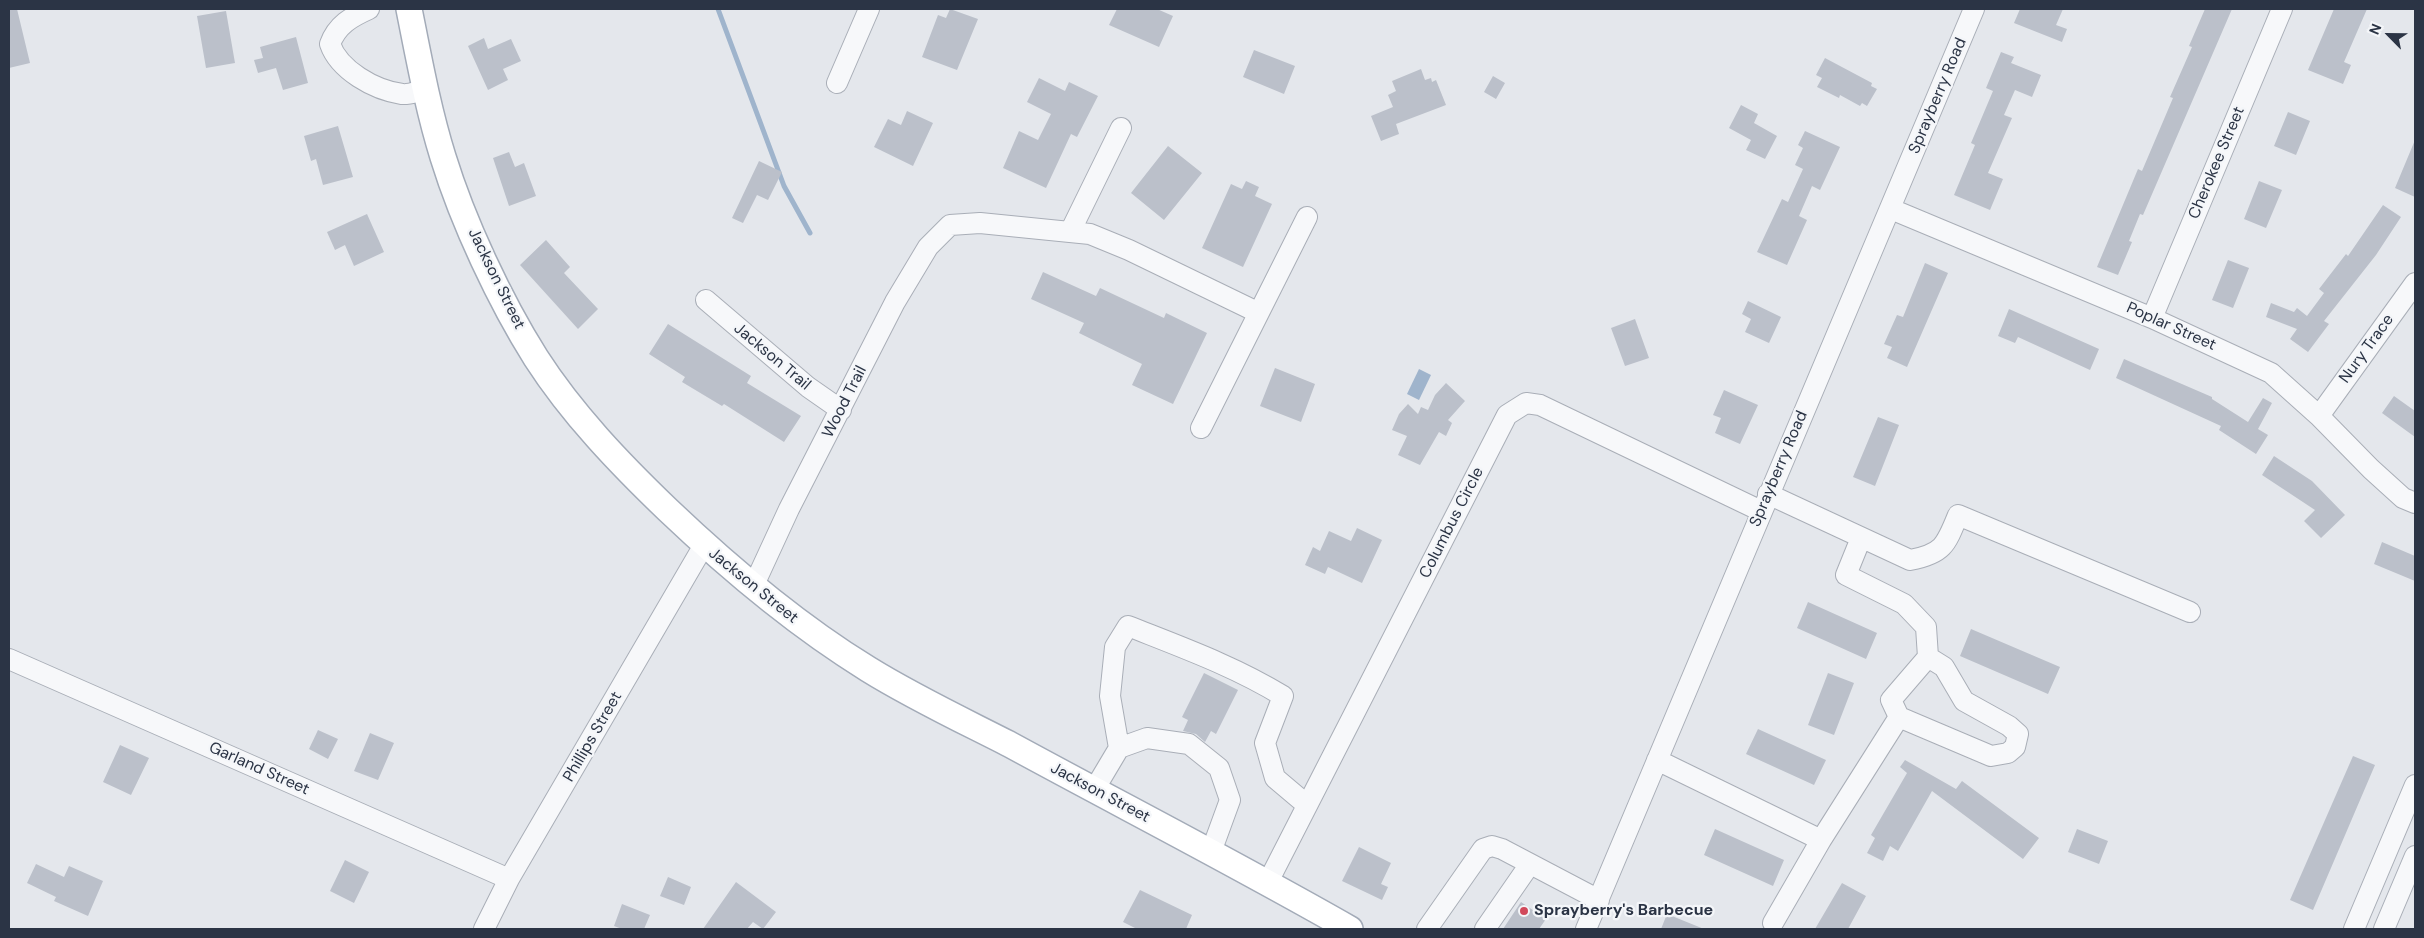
<!DOCTYPE html>
<html>
<head>
<meta charset="utf-8">
<style>
	body { margin:0 }
	#map { position:relative; width:2424px; height:938px; overflow:hidden; background:#e4e7ec; font-family:"DM Sans",sans-serif }
	canvas { display:block }
	.frame { position:absolute; inset:0; border:10px solid #2b3445; pointer-events:none }
	.north { position:absolute; left:2364px; top:10px; width:50px; height:50px; -webkit-text-stroke:4px #f4f6f9; paint-order:stroke; rotate:293deg; font-size:14px; font-weight:700; line-height:20px; text-align:center; color:#2b3445 }
	.north::after { content:''; display:block; margin:auto; width:18px; height:22px; background:#2b3445; clip-path:polygon(50% 0,100% 100%,50% 72%,0 100%) }
</style>
</head>
<body>
<div id="map">
<canvas width="2424" height="938"></canvas>
<div class="frame"></div>
<div class="north">N</div>
</div>
<script>
const context = document.querySelector('canvas').getContext('2d');
context.lineJoin = 'round';
function paint(path, color) { context.fillStyle = color; context.fill(path, 'evenodd'); }
function trace(path, color, width, dash) { context.strokeStyle = color; context.lineWidth = width; context.lineCap = dash ? 'butt' : 'round'; context.setLineDash(dash || []); context.stroke(path); }
function drawText(font, color, halo, rows, align = 'center') {
  context.font = font + ' "DM Sans",sans-serif'; context.lineWidth = 4.5; context.setLineDash([]); context.textBaseline = 'middle'; context.strokeStyle = halo; context.fillStyle = color; for (const [text, x, y, turn = 0] of rows) {
    context.save(); context.translate(x, y); context.rotate((+turn || 0) * Math.PI / 180); context.textAlign = isNaN(turn) ? turn : align; if (halo) context.strokeText(text, 0, 0); context.fillText(text, 0, 0); context.restore();
  }
}
const water = new Path2D(`
	M 1419,369 L 1431,375 L 1419,400 L 1407,394 Z`);
const stream = new Path2D(`
	M 718,9 L 784,186 L 810,233`);
const building = new Path2D(`
	M 9,9 L 17,9 L 30,63 L 9,68 Z
	M 950,9 L 978,19 L 957,70 L 922,57 L 938,15 L 946,18 Z
	M 1117,9 L 1157,9 L 1173,16 L 1159,47 L 1109,25 Z
	M 2020,9 L 2063,9 L 2056,25 L 2067,29 L 2062,42 L 2014,23 Z
	M 2205,9 L 2232,9 L 2143,215 L 2140,214 L 2129,241 L 2132,242 L 2118,275 L 2097,267 L 2138,169 L 2142,171 L 2173,98 L 2170,97 L 2192,47 L 2189,46 Z
	M 2334,9 L 2367,9 L 2344,62 L 2351,65 L 2343,84 L 2308,70 Z
	M 226,11 L 235,63 L 206,68 L 197,16 Z
	M 296,37 L 308,83 L 283,90 L 276,68 L 258,73 L 254,60 L 263,58 L 260,47 Z
	M 484,38 L 488,49 L 511,39 L 521,61 L 503,69 L 508,80 L 488,90 L 468,46 Z
	M 1254,50 L 1295,66 L 1284,94 L 1243,77 Z
	M 2001,52 L 2014,57 L 2011,63 L 2041,75 L 2032,97 L 2015,90 L 2004,115 L 2012,118 L 1988,173 L 2003,179 L 1990,210 L 1954,195 L 1975,145 L 1971,143 L 1993,91 L 1986,88 Z
	M 1825,58 L 1872,83 L 1871,86 L 1877,89 L 1867,106 L 1862,103 L 1860,106 L 1840,95 L 1839,98 L 1817,87 L 1822,78 L 1816,75 Z
	M 1421,69 L 1425,80 L 1431,78 L 1432,82 L 1436,80 L 1446,105 L 1396,124 L 1399,134 L 1381,141 L 1371,116 L 1393,107 L 1388,95 L 1396,91 L 1392,81 Z
	M 1493,76 L 1505,83 L 1496,99 L 1484,92 Z
	M 1039,78 L 1065,91 L 1069,82 L 1098,96 L 1077,137 L 1071,134 L 1046,188 L 1003,168 L 1019,131 L 1038,140 L 1051,114 L 1027,102 Z
	M 1741,105 L 1758,114 L 1754,123 L 1777,136 L 1765,159 L 1746,150 L 1751,140 L 1729,128 Z
	M 907,111 L 933,123 L 913,166 L 874,147 L 888,119 L 901,125 Z
	M 2288,112 L 2310,121 L 2296,155 L 2274,146 Z
	M 338,126 L 353,177 L 323,185 L 316,159 L 311,161 L 304,136 Z
	M 1805,131 L 1840,147 L 1820,190 L 1812,186 L 1799,216 L 1807,220 L 1787,265 L 1757,252 L 1782,199 L 1788,202 L 1803,169 L 1795,165 L 1803,148 L 1798,145 Z
	M 2415,140 L 2415,197 L 2395,188 Z
	M 1168,146 L 1202,173 L 1164,220 L 1131,193 Z
	M 509,152 L 515,167 L 524,163 L 536,196 L 509,206 L 493,158 Z
	M 759,161 L 782,172 L 768,200 L 757,195 L 743,223 L 732,218 Z
	M 1246,181 L 1259,187 L 1255,196 L 1272,204 L 1243,267 L 1202,248 L 1231,184 L 1242,189 Z
	M 2259,181 L 2282,190 L 2266,228 L 2244,219 Z
	M 2383,205 L 2401,217 L 2376,255 L 2324,321 L 2329,324 L 2308,352 L 2290,339 L 2297,329 L 2266,317 L 2271,303 L 2294,312 L 2297,308 L 2307,316 L 2324,293 L 2319,289 L 2346,254 L 2348,256 Z
	M 367,214 L 384,252 L 354,266 L 345,245 L 335,250 L 327,232 Z
	M 546,240 L 570,267 L 564,273 L 598,309 L 578,329 L 520,265 Z
	M 2228,260 L 2249,268 L 2233,308 L 2212,300 Z
	M 1925,263 L 1948,273 L 1907,367 L 1887,358 L 1892,347 L 1884,344 L 1897,315 L 1903,317 Z
	M 1043,272 L 1096,296 L 1100,288 L 1164,318 L 1166,313 L 1207,333 L 1173,404 L 1132,385 L 1142,364 L 1079,333 L 1084,323 L 1031,299 Z
	M 1748,301 L 1781,317 L 1769,343 L 1745,332 L 1751,319 L 1742,314 Z
	M 2009,309 L 2099,349 L 2090,370 L 2018,337 L 2015,343 L 1998,336 Z
	M 1635,319 L 1649,358 L 1625,366 L 1611,328 Z
	M 668,324 L 751,376 L 747,383 L 801,416 L 784,442 L 724,404 L 722,406 L 682,382 L 685,377 L 649,354 Z
	M 2124,359 L 2212,397 L 2212,399 L 2248,422 L 2263,398 L 2272,403 L 2258,429 L 2268,435 L 2256,454 L 2219,430 L 2221,426 L 2116,378 Z
	M 1275,368 L 1315,384 L 1301,422 L 1260,406 Z
	M 1446,383 L 1465,401 L 1448,420 L 1452,423 L 1446,436 L 1439,432 L 1420,465 L 1398,455 L 1407,436 L 1392,430 L 1399,414 L 1408,404 L 1418,414 L 1421,407 L 1428,410 L 1435,395 Z
	M 1724,390 L 1758,405 L 1740,444 L 1715,433 L 1721,418 L 1713,415 Z
	M 2394,396 L 2415,411 L 2415,437 L 2382,413 Z
	M 1878,417 L 1899,425 L 1875,486 L 1853,477 Z
	M 2274,456 L 2312,481 L 2345,515 L 2321,538 L 2304,521 L 2315,510 L 2262,475 Z
	M 1357,528 L 1382,540 L 1362,583 L 1328,567 L 1325,574 L 1305,565 L 1313,547 L 1320,551 L 1329,531 L 1351,541 Z
	M 2382,542 L 2415,556 L 2415,581 L 2374,564 Z
	M 1808,602 L 1877,633 L 1866,659 L 1797,628 Z
	M 1971,629 L 2060,667 L 2048,694 L 1960,656 Z
	M 1204,673 L 1238,690 L 1216,734 L 1211,731 L 1205,742 L 1196,734 L 1183,731 L 1188,720 L 1182,717 Z
	M 1828,673 L 1854,683 L 1834,735 L 1808,725 Z
	M 1758,729 L 1826,760 L 1814,785 L 1746,754 Z
	M 318,730 L 338,739 L 328,759 L 309,749 Z
	M 370,733 L 394,743 L 378,780 L 354,771 Z
	M 120,745 L 149,758 L 131,795 L 103,782 Z
	M 2353,756 L 2375,765 L 2313,910 L 2290,900 Z
	M 1905,760 L 1956,789 L 1962,781 L 2039,838 L 2023,859 L 1932,791 L 1898,851 L 1890,846 L 1883,861 L 1867,853 L 1875,838 L 1871,835 L 1907,773 L 1900,767 Z
	M 1715,829 L 1784,860 L 1773,886 L 1704,855 Z
	M 2077,829 L 2108,841 L 2099,864 L 2068,852 Z
	M 1359,847 L 1391,863 L 1381,884 L 1388,887 L 1382,900 L 1342,881 Z
	M 345,860 L 369,872 L 354,903 L 330,891 Z
	M 36,864 L 64,877 L 69,866 L 103,881 L 88,916 L 54,901 L 56,897 L 27,883 Z
	M 668,877 L 691,887 L 684,905 L 660,896 Z
	M 736,882 L 776,912 L 763,929 L 753,922 L 747,929 L 703,929 Z
	M 1842,883 L 1866,896 L 1848,929 L 1815,929 Z
	M 1140,890 L 1192,915 L 1186,929 L 1137,929 L 1123,922 Z
	M 1521,902 L 1546,919 L 1539,929 L 1503,929 Z
	M 622,904 L 650,915 L 644,929 L 622,929 L 614,926 Z
	M 1667,914 L 1704,929 L 1661,929 Z`);
const minor = new Path2D(`
	M 369,9 C 351,17 337,25 330,44 C 339,70 374,90 402,94 C 409,95 418,91 425,90
	M 837,83 L 869,9
	M 1891,209 L 2152,318 L 2271,373 L 2319,416 L 2371,469 L 2403,498 L 2415,503
	M 1070,232 L 1121,128
	M 706,300 L 808,387 L 841,410
	M 2152,318 L 2282,9
	M 2319,416 L 2415,283
	M 1201,428 L 1307,217
	M 1768,494 L 1910,560 C 1943,554 1946,545 1958,515 L 2190,612
	M 1861,538 L 1846,575 L 1904,604 L 1926,627 L 1928,657 L 1891,700 L 1899,717
	M 753,587 L 789,509 L 895,302 L 928,247 L 950,225 L 980,223 L 1090,234 L 1129,250 L 1257,312
	M 9,659 L 509,879
	M 1119,748 L 1147,738 L 1189,744 L 1219,768 L 1230,800 L 1211,852
	M 1657,760 L 1821,840
	M 1094,790 L 1119,748 L 1110,696 L 1115,647 L 1128,626 C 1181,647 1234,666 1283,696 L 1265,743 L 1275,778 L 1307,805
	M 1268,882 L 1507,415 L 1526,403 L 1540,405 L 1761,511
	M 1773,923 L 1821,840 L 1899,717 L 1991,756 L 2008,753 L 2015,747 L 2018,734 L 2009,726 L 1964,701 L 1944,667 L 1928,657
	M 484,929 L 509,879 L 704,545
	M 1427,929 L 1483,849 L 1492,846 L 1502,849 L 1599,900
	M 1485,929 L 1530,864
	M 1586,929 L 1974,9
	M 2354,929 L 2415,785
	M 2384,929 L 2415,856`);
const major = new Path2D(`
	M 409,9 C 419,59 428,109 443,157 C 463,222 500,301 536,358 C 572,414 620,464 668,510 C 730,569 795,624 868,669 C 913,697 962,720 1009,744 C 1123,806 1238,865 1350,929`);
const markers = [
	[1524,911,5,"#d1495b"]
];
const streetNames = [
	["Sprayberry Road",1938,96,-67],
	["Cherokee Street",2217,163,-67],
	["Jackson Street",496,279,64],
	["Poplar Street",2171,327,24],
	["Nury Trace",2367,349,-54],
	["Jackson Trail",772,357,40],
	["Wood Trail",845,402,-63],
	["Sprayberry Road",1779,469,-67],
	["Columbus Circle",1452,523,-63],
	["Jackson Street",753,586,39],
	["Phillips Street",593,737,-60],
	["Garland Street",259,769,24],
	["Jackson Street",1100,793,28]
];
const poiNames = [
	["Sprayberry's Barbecue",1534,911]
];
paint(water, '#9fb4cc');
trace(stream, '#9fb4cc', 5);
paint(building, '#bbc0ca');
trace(minor, '#a9aeb7', 22);
trace(major, '#a3abb8', 28);
trace(minor, '#f7f8fa', 20);
trace(major, '#fff', 25);
for (const [x, y, r, color] of markers) { const dot = new Path2D(); dot.arc(x, y, r, 0, 2 * Math.PI); context.fillStyle = color; context.fill(dot); trace(dot, '#f4f6f9', 2); }
drawText('16px', '#2b3445', '#f4f6f9', streetNames);
drawText('bold 16px', '#2b3445', '#f4f6f9', poiNames, 'left');
</script>
</body>
</html>
